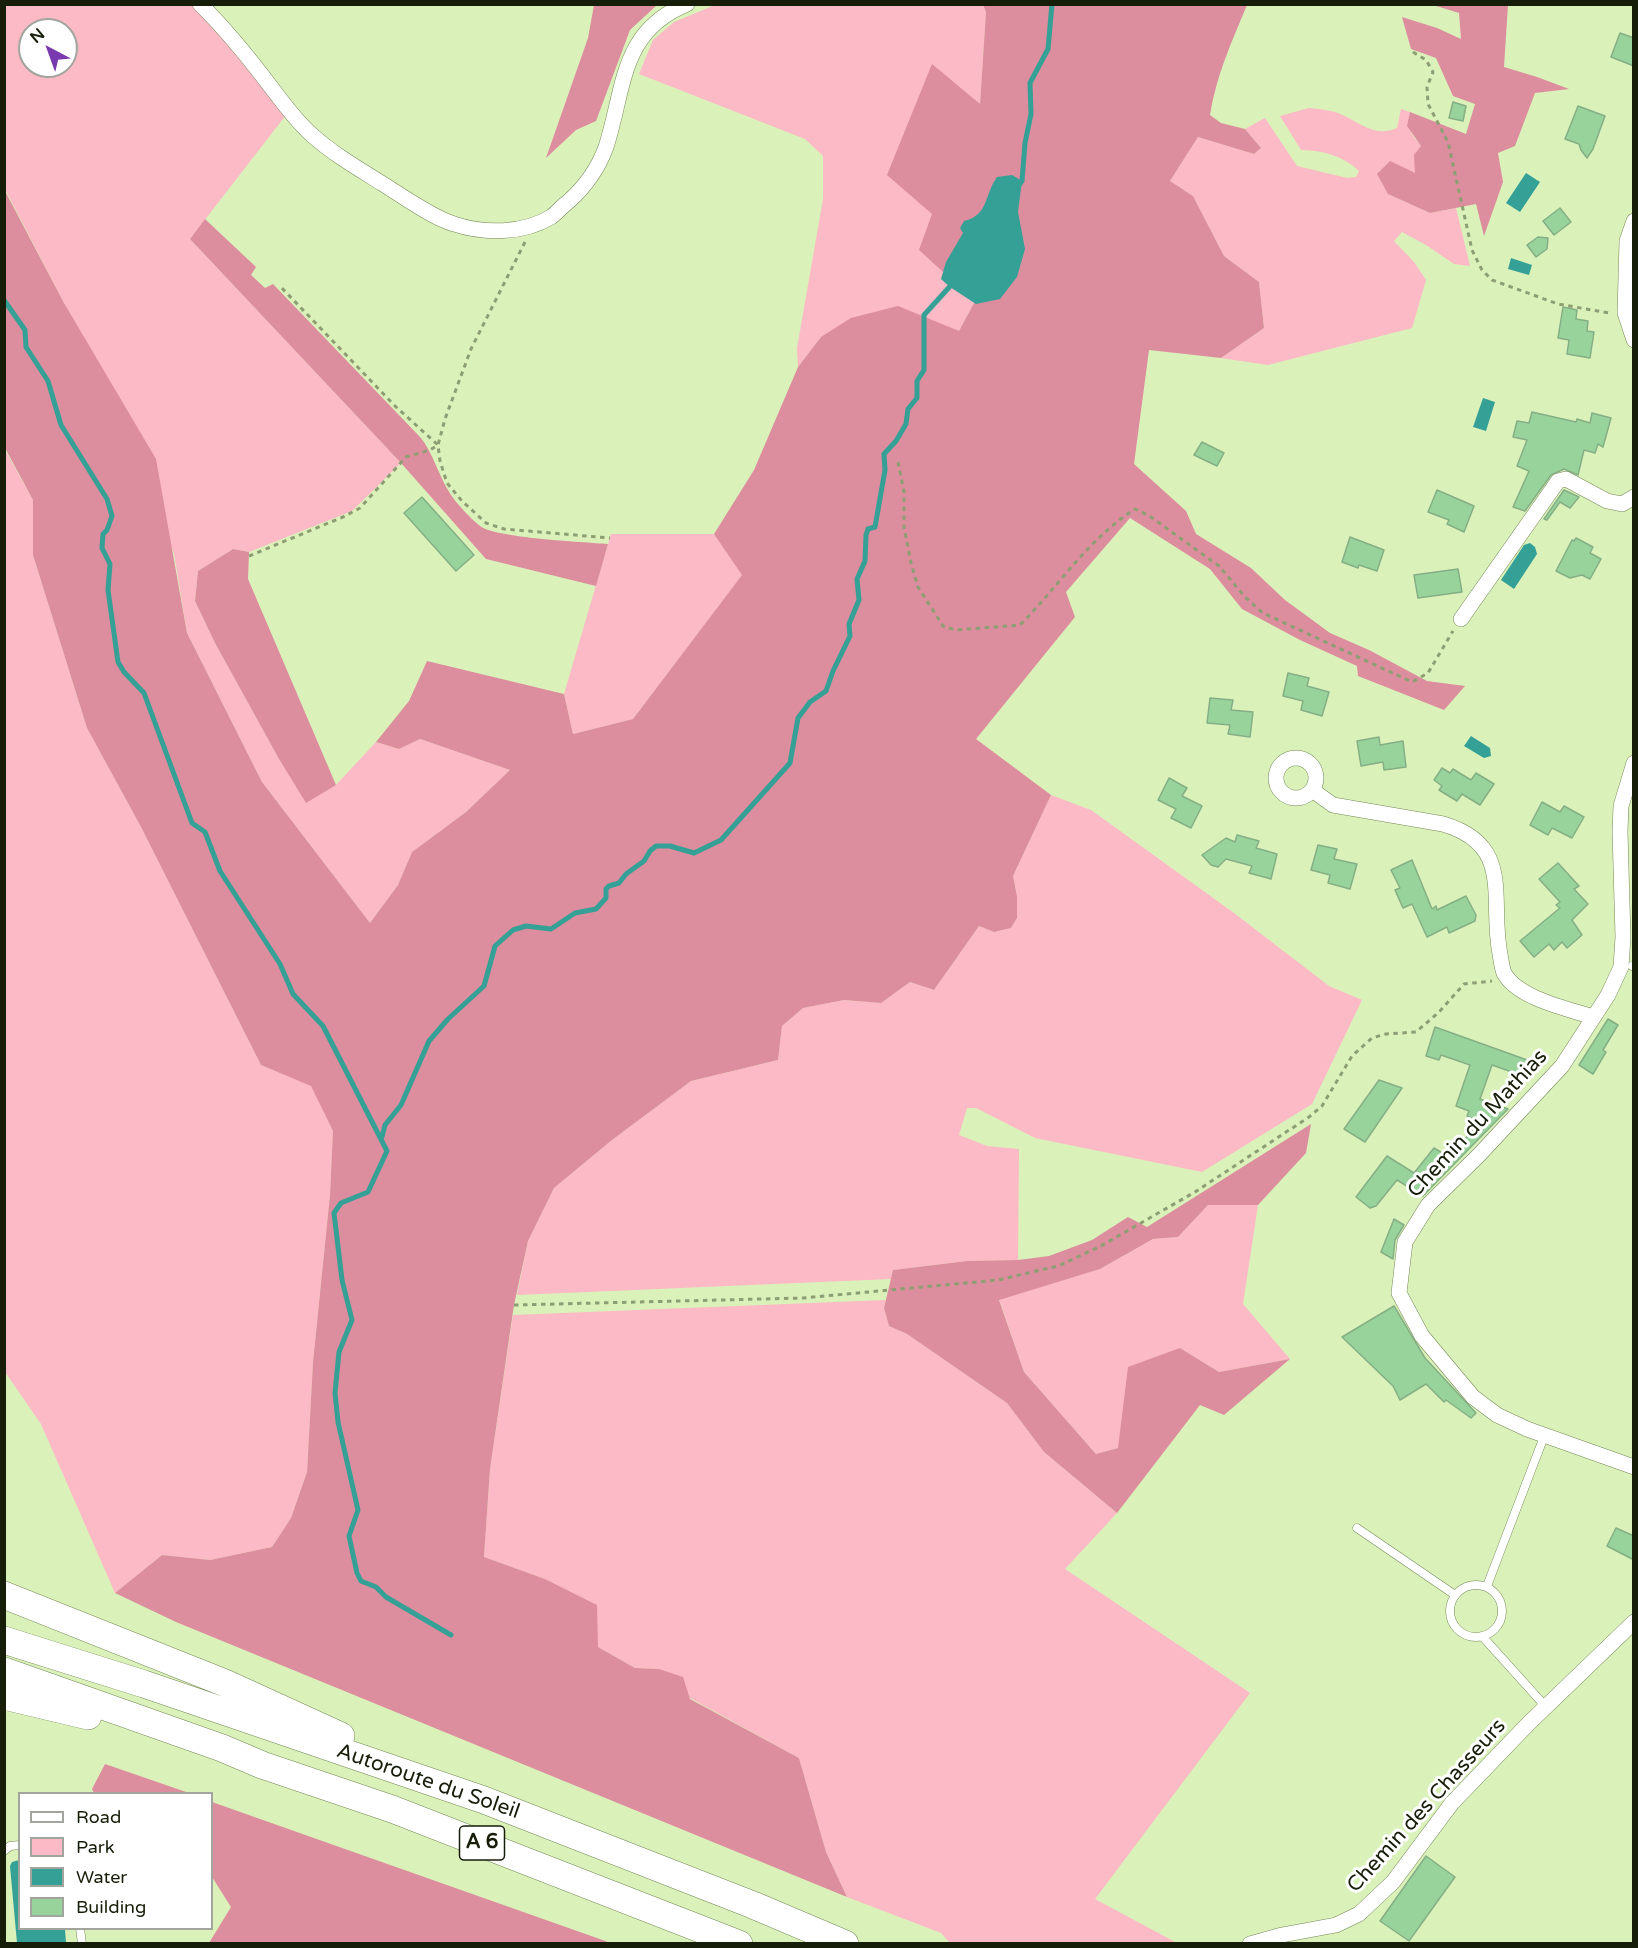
<!DOCTYPE html>
<html>
<head>
<meta charset="utf-8">
<style>
	body { margin:0 }
	#map { position:relative; width:1638px; height:1948px; overflow:hidden; background:#dbf1ba; font-family:"Varela Round",sans-serif }
	canvas { display:block }
	.frame { position:absolute; inset:0; border:6px solid #161d09; pointer-events:none }
	.legend { position:absolute; left:18px; top:1792px; width:195px; height:138px; box-sizing:border-box; background:#fff; border:2px solid #a2a59d; margin:0; padding:8px 10px; list-style:none; font-size:18px; color:#161d09 }
	.legend li { display:flex; align-items:center; gap:12px; height:30px }
	.legend b { width:30px; border:2px solid #a2a59d }
	.north { position:absolute; left:18px; top:18px; width:60px; height:60px; box-sizing:border-box; background:#fff; border:2px solid #a2a59d; border-radius:50%; rotate:319deg; font-size:16px; font-weight:700; line-height:24px; text-align:center; color:#161d09 }
	.north::after { content:''; display:block; margin:auto; width:21px; height:27px; background:#7a3aaf; clip-path:polygon(50% 0,100% 100%,50% 72%,0 100%) }
</style>
</head>
<body>
<div id="map">
<canvas width="1638" height="1948"></canvas>
<div class="frame"></div>
<ul class="legend">
<li><b style="height:8px;background:#fff"></b>Road</li>
<li><b style="height:16px;background:#fcb9c6"></b>Park</li>
<li><b style="height:16px;background:#34a096"></b>Water</li>
<li><b style="height:16px;background:#99d39c"></b>Building</li>
</ul>
<div class="north">N</div>
</div>
<script>
const context = document.querySelector('canvas').getContext('2d');
context.lineJoin = 'round';
function paint(path, color) { context.fillStyle = color; context.fill(path, 'evenodd'); }
function trace(path, color, width, dash) { context.strokeStyle = color; context.lineWidth = width; context.lineCap = dash ? 'butt' : 'round'; context.setLineDash(dash || []); context.stroke(path); }
function drawText(font, color, halo, rows, align = 'center') {
  context.font = font + ' "Varela Round",sans-serif'; context.lineWidth = 6; context.setLineDash([]); context.textBaseline = 'middle'; context.strokeStyle = halo; context.fillStyle = color; for (const [text, x, y, turn = 0] of rows) {
    context.save(); context.translate(x, y); context.rotate((+turn || 0) * Math.PI / 180); context.textAlign = isNaN(turn) ? turn : align; if (halo) context.strokeText(text, 0, 0); context.fillText(text, 0, 0); context.restore();
  }
}
const green = new Path2D(`
	M 5,5 L 192,5 L 225,38 L 286,115 L 190,239 L 401,463 L 352,511 L 249,552 L 233,549 L 198,571 L 195,601 L 215,643 L 279,759 L 306,802 L 336,785 L 376,742 L 399,749 L 420,739 L 510,770 L 466,812 L 412,852 L 398,885 L 370,923 L 262,782 L 187,633 L 174,553 L 64,303 L 5,189 ZM 30,30 L 66,30 L 66,66 L 30,66 Z
	M 715,5 L 983,5 L 986,12 L 980,105 L 932,65 L 932,214 L 975,301 L 959,331 L 821,337 L 798,367 L 797,348 L 823,199 L 823,156 L 805,139 L 639,74 L 653,40 L 674,22 Z
	M 1309,108 C 1318,109 1329,110 1338,113 C 1360,122 1373,138 1397,128 L 1401,109 L 1410,112 C 1407,128 1410,134 1421,145 L 1415,173 L 1388,194 L 1430,213 L 1456,208 L 1470,266 L 1454,264 L 1426,245 L 1402,232 L 1394,241 L 1414,262 L 1426,280 L 1412,328 L 1268,365 L 1221,358 L 1264,328 L 1259,282 L 1224,256 L 1193,196 L 1170,181 L 1198,137 L 1254,154 L 1261,148 L 1245,129 L 1265,118 L 1297,166 L 1347,178 L 1356,177 L 1359,171 C 1344,156 1322,150 1301,150 L 1280,116 Z
	M 4,448 L 33,500 L 33,555 L 87,728 L 141,827 L 261,1065 L 311,1085 L 333,1131 L 330,1195 L 313,1362 L 307,1472 L 291,1518 L 272,1547 L 210,1560 L 162,1555 L 115,1593 L 41,1424 L 5,1372 Z
	M 611,534 L 714,534 L 743,574 L 633,719 L 573,734 L 564,694 Z
	M 1051,795 L 1091,810 L 1234,913 L 1329,986 L 1362,1000 L 1312,1104 L 1202,1172 L 1035,1138 L 976,1108 L 967,1108 L 959,1135 L 987,1146 L 1019,1149 L 1018,1260 L 967,1261 L 893,1270 L 891,1279 L 517,1295 L 528,1241 L 554,1188 L 612,1140 L 691,1081 L 778,1060 L 782,1026 L 803,1008 L 844,1000 L 881,1003 L 910,982 L 934,990 L 979,926 L 994,932 L 1011,928 L 1017,918 L 1017,896 L 1013,876 Z
	M 1208,1205 L 1258,1205 L 1243,1304 L 1290,1359 L 1219,1372 L 1180,1348 L 1118,1448 L 1096,1454 L 1024,1372 L 999,1299 L 1100,1269 L 1153,1239 L 1178,1237 Z
	M 886,1300 L 884,1308 L 889,1326 L 907,1334 L 1007,1403 L 1044,1452 L 1117,1513 L 1065,1569 L 1250,1693 L 1095,1899 L 1177,1943 L 950,1943 L 941,1933 L 847,1897 L 826,1852 L 799,1758 L 690,1698 L 659,1669 L 635,1668 L 598,1647 L 545,1579 L 484,1557 L 490,1469 L 513,1315 Z`);
const forest = new Path2D(`
	M 594,5 L 657,5 L 630,30 L 596,121 L 576,130 L 546,158 L 588,38 Z
	M 983,5 L 1247,5 C 1232,41 1216,76 1210,115 L 1221,123 L 1245,129 L 1261,148 L 1254,154 L 1198,137 L 1170,181 L 1193,196 L 1224,256 L 1259,282 L 1264,328 L 1221,358 L 1149,350 L 1134,464 L 1186,511 L 1196,534 L 1251,568 L 1285,600 L 1330,633 L 1369,650 L 1427,681 L 1465,686 L 1444,710 L 1358,676 L 1357,666 L 1300,640 L 1242,609 L 1210,569 L 1130,518 L 1066,592 L 1075,617 L 976,739 L 1051,795 L 1013,876 L 1017,896 L 1017,918 L 1011,928 L 994,932 L 979,926 L 934,990 L 910,982 L 881,1003 L 844,1000 L 803,1008 L 782,1026 L 778,1060 L 691,1081 L 612,1140 L 554,1188 L 528,1241 L 514,1305 L 490,1469 L 484,1557 L 545,1579 L 597,1605 L 598,1647 L 635,1668 L 659,1669 L 683,1677 L 690,1699 L 799,1758 L 826,1852 L 847,1897 L 176,1622 L 115,1593 L 162,1555 L 210,1560 L 272,1547 L 291,1518 L 307,1472 L 313,1362 L 330,1195 L 333,1131 L 311,1086 L 261,1065 L 141,827 L 87,728 L 33,555 L 33,500 L 5,448 L 4,189 L 64,303 L 156,459 L 187,633 L 262,782 L 370,923 L 398,885 L 412,852 L 466,812 L 510,770 L 420,739 L 399,749 L 376,742 L 409,701 L 427,661 L 564,694 L 573,734 L 633,719 L 742,575 L 714,534 L 754,470 L 798,367 L 821,337 L 851,318 L 898,306 L 959,331 L 975,301 L 919,250 L 932,214 L 887,175 L 932,64 L 980,104 L 986,12 Z
	M 1433,5 L 1508,5 L 1504,67 L 1537,77 L 1569,89 L 1535,93 L 1515,146 L 1498,153 L 1503,182 L 1484,236 L 1476,204 L 1430,213 L 1388,194 L 1377,174 L 1390,161 L 1415,173 L 1414,155 L 1421,146 L 1407,126 L 1410,112 L 1466,134 L 1475,104 L 1453,96 L 1436,58 L 1411,49 L 1402,17 L 1437,28 L 1461,39 L 1459,13 Z
	M 205,219 L 256,267 L 251,275 L 265,288 L 273,284 L 421,438 C 434,455 439,477 451,495 C 458,505 470,518 480,526 C 495,538 583,542 608,544 L 596,586 L 486,559 L 401,463 L 190,239 Z
	M 233,549 L 249,552 L 248,579 L 336,785 L 306,803 L 279,759 L 215,643 L 195,601 L 198,571 Z
	M 1311,1124 L 1306,1153 L 1258,1205 L 1208,1205 L 1178,1237 L 1153,1239 L 1100,1269 L 999,1300 L 1024,1372 L 1096,1454 L 1118,1448 L 1128,1367 L 1180,1348 L 1219,1372 L 1290,1359 L 1224,1415 L 1200,1405 L 1117,1513 L 1044,1452 L 1007,1403 L 907,1334 L 889,1326 L 884,1308 L 893,1270 L 967,1261 L 1018,1260 L 1049,1256 L 1092,1240 L 1128,1217 L 1147,1227 Z
	M 105,1764 L 189,1793 L 94,1793 L 92,1789 Z
	M 212,1802 L 611,1943 L 209,1943 L 231,1907 L 212,1877 Z`);
const water = new Path2D(`
	M 1526,173 L 1540,182 L 1520,212 L 1506,203 Z
	M 1012,175 L 1022,181 L 1018,212 L 1025,249 L 1017,277 L 1000,299 L 976,304 L 950,287 L 941,279 L 946,262 L 963,233 L 960,228 L 964,221 C 989,215 984,195 997,177 Z
	M 1511,258 L 1532,265 L 1529,275 L 1508,269 Z
	M 1483,398 L 1495,402 L 1486,431 L 1473,427 Z
	M 1530,543 L 1535,547 L 1537,554 L 1514,589 L 1501,580 L 1524,545 Z
	M 1471,736 L 1490,748 L 1491,756 L 1484,758 L 1464,746 Z
	M 19,1860 L 20,1928 L 65,1929 L 66,1943 L 17,1943 L 10,1866 L 12,1862 Z`);
const stream = new Path2D(`
	M 1019,185 L 1022,181 L 1025,143 L 1031,114 L 1030,83 L 1048,49 L 1052,4
	M 4,300 L 25,330 L 26,347 L 48,381 L 61,425 L 107,499 L 112,516 L 107,530 L 103,534 L 102,548 L 110,564 L 108,590 L 118,662 L 124,672 L 144,693 L 192,823 L 205,832 L 220,871 L 280,964 L 293,994 L 323,1026 L 387,1151 L 368,1192 L 341,1203 L 334,1213 L 342,1280 L 352,1320 L 339,1352 L 335,1393 L 338,1422 L 358,1510 L 349,1536 L 357,1573 L 361,1581 L 376,1587 L 386,1597 L 451,1635
	M 382,1137 L 385,1125 L 401,1105 L 429,1041 L 448,1019 L 484,986 L 495,946 L 513,930 L 526,926 L 551,929 L 575,913 L 596,909 L 606,898 L 606,889 L 609,886 L 619,883 L 626,874 L 644,861 L 650,851 L 656,846 L 670,846 L 694,853 L 721,840 L 790,763 L 798,718 L 810,702 L 826,691 L 833,671 L 850,636 L 849,624 L 859,600 L 857,579 L 865,561 L 866,535 L 868,529 L 875,527 L 885,470 L 884,454 L 896,441 L 906,424 L 908,409 L 917,398 L 917,381 L 924,370 L 924,315 L 953,283`);
const building = new Path2D(`
	M 1620,33 L 1634,38 L 1634,66 L 1611,57 Z
	M 1453,102 L 1466,106 L 1463,121 L 1449,118 Z
	M 1578,106 L 1605,116 L 1593,149 L 1587,158 L 1581,150 L 1579,144 L 1565,139 Z
	M 1560,208 L 1571,222 L 1554,235 L 1543,221 Z
	M 1538,237 L 1548,238 L 1547,249 L 1536,257 L 1527,245 Z
	M 1563,307 L 1577,310 L 1576,319 L 1588,321 L 1587,331 L 1594,332 L 1590,358 L 1567,354 L 1569,340 L 1558,338 Z
	M 1532,412 L 1576,422 L 1577,419 L 1590,423 L 1592,413 L 1611,418 L 1603,447 L 1598,444 L 1595,453 L 1584,450 L 1578,475 L 1564,469 L 1551,475 L 1525,511 L 1513,507 L 1529,471 L 1517,466 L 1527,440 L 1513,437 L 1517,421 L 1529,423 Z
	M 1202,442 L 1224,453 L 1217,466 L 1194,455 Z
	M 1437,490 L 1474,506 L 1464,532 L 1447,524 L 1449,520 L 1428,512 Z
	M 1564,490 L 1579,497 L 1570,508 L 1560,502 L 1547,520 L 1544,519 Z
	M 422,497 L 474,555 L 456,571 L 404,513 Z
	M 1350,537 L 1384,550 L 1377,571 L 1359,565 L 1358,568 L 1342,562 Z
	M 1576,538 L 1593,547 L 1590,553 L 1601,559 L 1590,579 L 1582,575 L 1570,578 L 1556,571 L 1572,540 L 1574,541 Z
	M 1458,569 L 1462,592 L 1418,598 L 1414,575 Z
	M 1288,673 L 1309,678 L 1307,686 L 1329,692 L 1322,716 L 1301,710 L 1303,701 L 1283,696 Z
	M 1210,698 L 1233,700 L 1231,710 L 1253,712 L 1250,737 L 1228,734 L 1230,725 L 1207,723 Z
	M 1379,737 L 1380,745 L 1403,741 L 1406,767 L 1384,770 L 1383,762 L 1361,766 L 1357,741 Z
	M 1442,768 L 1450,773 L 1453,769 L 1471,780 L 1476,773 L 1494,784 L 1480,805 L 1462,794 L 1457,801 L 1439,790 L 1442,786 L 1434,780 Z
	M 1169,778 L 1187,788 L 1182,796 L 1202,806 L 1191,828 L 1171,818 L 1176,809 L 1158,800 Z
	M 1542,802 L 1560,812 L 1564,806 L 1584,817 L 1572,838 L 1552,828 L 1548,835 L 1530,825 Z
	M 1237,835 L 1259,841 L 1256,848 L 1277,854 L 1271,879 L 1249,873 L 1252,866 L 1226,859 L 1218,867 L 1211,865 L 1202,855 L 1226,838 L 1235,842 Z
	M 1318,845 L 1337,849 L 1334,859 L 1357,864 L 1350,889 L 1328,883 L 1330,875 L 1311,870 Z
	M 1412,860 L 1432,909 L 1436,906 L 1437,910 L 1466,896 L 1476,915 L 1475,921 L 1449,933 L 1447,927 L 1427,937 L 1412,904 L 1403,908 L 1395,890 L 1400,888 L 1391,870 Z
	M 1558,863 L 1579,886 L 1574,889 L 1588,904 L 1572,920 L 1582,935 L 1567,948 L 1562,942 L 1554,950 L 1549,944 L 1534,957 L 1520,941 L 1560,908 L 1556,905 L 1560,902 L 1539,879 Z
	M 1608,1019 L 1618,1025 L 1603,1050 L 1606,1052 L 1593,1074 L 1579,1065 Z
	M 1435,1027 L 1530,1061 L 1523,1076 L 1492,1065 L 1480,1099 L 1508,1109 L 1423,1196 L 1397,1180 L 1376,1206 L 1370,1208 L 1356,1197 L 1387,1156 L 1414,1173 L 1434,1148 L 1449,1157 L 1480,1122 L 1467,1116 L 1469,1111 L 1456,1106 L 1470,1065 L 1441,1055 L 1439,1060 L 1426,1056 Z
	M 1379,1080 L 1402,1088 L 1365,1142 L 1344,1129 Z
	M 1394,1219 L 1404,1225 L 1395,1240 L 1393,1259 L 1381,1252 Z
	M 1394,1306 L 1425,1358 L 1476,1413 L 1471,1418 L 1446,1400 L 1444,1402 L 1426,1384 L 1400,1400 L 1393,1386 L 1342,1337 Z
	M 1616,1528 L 1634,1536 L 1634,1560 L 1607,1546 Z
	M 1426,1856 L 1455,1877 L 1409,1941 L 1380,1921 Z`);
const path = new Path2D(`
	M 1413,52 L 1426,60 L 1433,72 L 1427,87 L 1428,104 L 1448,142 L 1472,250 L 1482,270 L 1492,280 L 1558,304 L 1609,313
	M 525,242 L 471,349 L 445,419 L 438,445 L 440,461 L 447,483 L 462,501 L 486,523 L 504,529 L 610,538
	M 898,462 L 904,492 L 904,527 L 911,563 L 918,587 L 943,626 L 955,630 L 1020,625 C 1058,587 1088,539 1135,509 L 1148,515 L 1219,566 L 1245,597 L 1263,613 L 1412,682 L 1428,673 L 1453,631
	M 249,556 L 343,517 L 360,508 L 406,457 L 430,450 L 438,445 L 395,406 L 279,285
	M 514,1305 L 803,1298 L 998,1280 L 1058,1266 L 1099,1247 L 1195,1192 L 1309,1117 L 1322,1106 L 1352,1056 L 1372,1038 L 1386,1034 L 1416,1032 L 1439,1012 L 1464,984 L 1492,981`);
const service = new Path2D(`
	M 1632,966 L 1634,967
	M 1357,1528 L 1455,1595
	M1450 1611a26 26 0 1 1 52 0a26 26 0 1 1-52 0Z
	M 1487,1586 L 1545,1434
	M 1482,1636 L 1546,1707
	M 4,1851 L 10,1846 L 20,1845
	M 80,1928 L 82,1944`);
const minor = new Path2D(`
	M 200,4 C 226,29 249,58 271,87 C 284,104 296,121 312,135 C 333,154 359,169 383,184 C 402,196 433,218 454,224 C 484,234 523,234 551,217 C 557,213 562,206 568,202 C 586,186 598,169 606,147 C 625,88 620,31 687,4
	M 1634,221 L 1627,241 L 1625,313 L 1634,340
	M 1461,619 L 1558,481 L 1566,479 L 1607,501 L 1622,504 L 1634,497
	M1276 778a20 20 0 1 1 40 0a20 20 0 1 1-40 0Z
	M 1634,763 L 1621,806 L 1620,832 L 1623,937 L 1621,967 L 1608,995 L 1562,1066 L 1479,1155 L 1428,1205 L 1405,1242 L 1399,1293 L 1422,1336 L 1473,1397 L 1497,1415 L 1527,1429 L 1634,1467
	M 1312,790 L 1333,805 L 1443,824 C 1515,845 1489,899 1500,954 C 1501,960 1502,968 1504,973 C 1517,998 1568,1009 1593,1017
	M 1250,1944 L 1282,1935 L 1336,1925 L 1359,1914 L 1393,1882 L 1452,1803 L 1529,1723 L 1634,1622`);
const motorway = new Path2D(`
	M 4,1595 L 225,1683 L 341,1736
	M 4,1640 L 144,1684 L 484,1800 L 753,1905 L 845,1944
	M 4,1671 L 222,1748 L 262,1765 L 392,1809 L 739,1944
	M 4,1696 L 88,1716`);
const shields = [
	[482,1843,45]
];
const shieldNames = [
	["A 6",482,1843]
];
const streetNames = [
	["Chemin du Mathias",1478,1124,-47],
	["Autoroute du Soleil",428,1782,19],
	["Chemin des Chasseurs",1427,1806,-48]
];
paint(green, '#fcb9c6');
paint(forest, '#dc8d9e');
paint(water, '#34a096');
trace(stream, '#34a096', 5);
paint(building, '#99d39c');
trace(building, '#84af85', 1.5);
trace(service, '#748856', 9);
trace(minor, '#748856', 16);
trace(motorway, '#748856', 28);
trace(path, '#8e9e74', 3, [4.5, 4.5]);
trace(service, '#fff', 8);
trace(minor, '#fff', 15);
trace(motorway, '#fff', 27);
for (const [x, y, w] of shields) { const box = new Path2D(); box.roundRect(x - w / 2, y - 17, w, 34, 4.5); context.fillStyle = '#fff'; context.fill(box); trace(box, '#161d09', 1.5); }
drawText('bold 20px', '#161d09', null, shieldNames);
drawText('21px', '#161d09', '#fff', streetNames);
</script>
</body>
</html>
